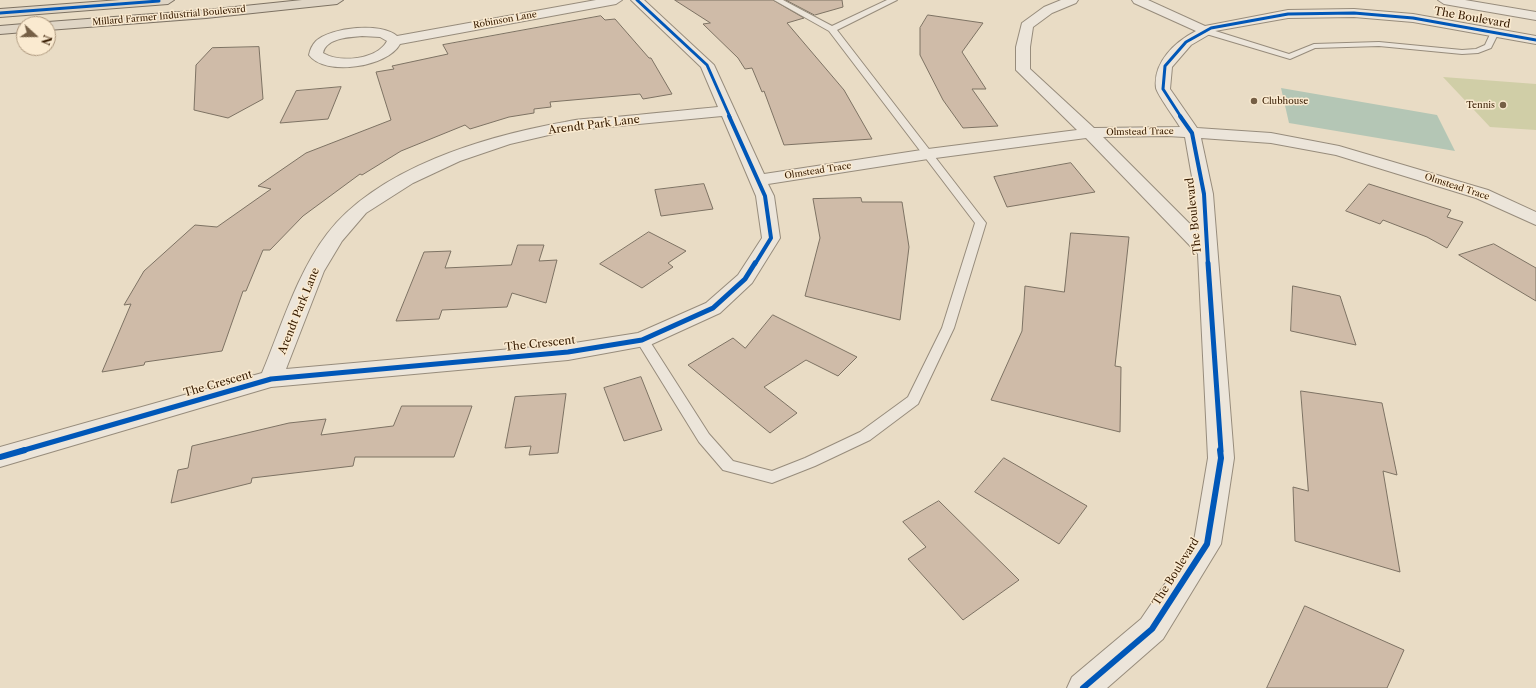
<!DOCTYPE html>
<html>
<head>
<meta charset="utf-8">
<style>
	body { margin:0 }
	#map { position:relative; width:1536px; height:688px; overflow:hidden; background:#e9dcc5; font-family:"Libre Caslon Text",serif }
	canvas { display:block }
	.north { position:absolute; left:16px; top:16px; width:40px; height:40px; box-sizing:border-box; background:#faead0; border:1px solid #ac977d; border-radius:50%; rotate:111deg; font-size:11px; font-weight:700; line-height:16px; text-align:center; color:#361b00 }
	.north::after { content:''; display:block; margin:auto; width:14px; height:18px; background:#755f45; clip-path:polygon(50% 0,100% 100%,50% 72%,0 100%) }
</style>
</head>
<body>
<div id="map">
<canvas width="1536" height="688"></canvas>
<div class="north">N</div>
</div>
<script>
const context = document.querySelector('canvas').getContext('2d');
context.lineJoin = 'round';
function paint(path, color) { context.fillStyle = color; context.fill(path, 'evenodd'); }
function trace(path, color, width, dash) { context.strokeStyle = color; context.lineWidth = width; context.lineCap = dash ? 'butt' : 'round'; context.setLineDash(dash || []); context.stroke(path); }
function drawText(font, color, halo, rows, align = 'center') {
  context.font = font + ' "Libre Caslon Text",serif'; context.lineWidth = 3; context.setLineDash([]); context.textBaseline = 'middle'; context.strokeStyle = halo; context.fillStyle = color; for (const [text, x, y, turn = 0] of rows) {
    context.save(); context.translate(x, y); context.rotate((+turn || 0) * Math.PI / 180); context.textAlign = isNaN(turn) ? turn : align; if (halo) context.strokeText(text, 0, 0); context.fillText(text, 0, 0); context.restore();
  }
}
const green = new Path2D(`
	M 1443,77 L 1536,84 L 1536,130 L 1490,127 Z`);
const water = new Path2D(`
	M 1281,88 L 1437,115 L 1455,151 L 1289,123 Z`);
const building = new Path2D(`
	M 675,0 L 773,0 L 804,18 L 787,23 L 844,90 L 872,139 L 784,145 L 764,91 L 762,92 L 752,68 L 745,69 L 738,58 L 703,24 L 710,23 Z
	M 786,0 L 842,0 L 843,7 L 815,15 Z
	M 928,15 L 983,23 L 962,52 L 986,89 L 972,89 L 998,126 L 963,128 L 943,100 L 920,55 L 920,28 Z
	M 601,16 L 605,20 L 615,19 L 649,58 L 651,58 L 672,94 L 643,99 L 640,94 L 550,102 L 551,107 L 534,109 L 534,113 L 509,117 L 470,129 L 465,125 L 401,151 L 362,175 L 360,174 L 303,216 L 270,250 L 263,250 L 246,291 L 243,291 L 222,351 L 145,362 L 144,365 L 102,372 L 131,304 L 124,305 L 144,271 L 195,225 L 217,227 L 271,189 L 258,186 L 306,153 L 391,120 L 376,72 L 394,69 L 392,66 L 448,54 L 443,45 Z
	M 259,47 L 263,99 L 228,118 L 194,110 L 196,65 L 212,48 Z
	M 341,87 L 328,119 L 280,123 L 296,91 Z
	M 1071,163 L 1095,192 L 1007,207 L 994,177 Z
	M 704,184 L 713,209 L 661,216 L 655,190 Z
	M 1369,184 L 1451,210 L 1447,217 L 1463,222 L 1447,248 L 1427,237 L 1383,220 L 1380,224 L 1346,211 Z
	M 861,198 L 862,202 L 902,202 L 909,247 L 900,320 L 805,296 L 820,238 L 813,199 Z
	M 649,232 L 686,251 L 668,263 L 673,267 L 642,288 L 600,264 Z
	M 1071,233 L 1129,237 L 1115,366 L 1121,367 L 1120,432 L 991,400 L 1022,331 L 1025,286 L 1064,292 Z
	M 1494,244 L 1536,268 L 1536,301 L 1459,255 Z
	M 518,245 L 544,245 L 539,261 L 557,260 L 546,303 L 512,293 L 507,307 L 442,310 L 439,319 L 396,321 L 424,252 L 451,251 L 445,268 L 511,265 Z
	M 1293,286 L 1340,296 L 1356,345 L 1291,331 Z
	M 773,315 L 857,357 L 838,376 L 806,360 L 764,387 L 797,413 L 770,433 L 688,365 L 733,338 L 745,348 Z
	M 641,377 L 662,430 L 624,441 L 604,388 Z
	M 1301,391 L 1382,403 L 1397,475 L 1383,471 L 1400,572 L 1295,541 L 1293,487 L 1308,491 Z
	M 566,394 L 558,453 L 529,455 L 531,446 L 505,448 L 515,397 Z
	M 402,406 L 472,406 L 454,457 L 355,457 L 353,466 L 252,478 L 251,483 L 171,503 L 178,470 L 188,468 L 192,446 L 289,423 L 326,419 L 321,435 L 393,426 Z
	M 1004,458 L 1087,506 L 1059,544 L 975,492 Z
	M 939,501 L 1019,580 L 963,620 L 908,559 L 926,547 L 903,522 Z
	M 1305,606 L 1404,650 L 1387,688 L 1267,688 Z`);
const service = new Path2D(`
	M 774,0 L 783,0 L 832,26 L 887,0 L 897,0 L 837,30 L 986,223 L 954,328 L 918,404 L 870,440 L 815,466 L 777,481 L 772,483 L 723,470 L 699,442 L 636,340 L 637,337 L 647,337 L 709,434 L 733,461 L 772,471 L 805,458 L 860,432 L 908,397 L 942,328 L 975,223 L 829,31 Z
	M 1203,29 L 1209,29 L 1289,54 L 1314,44 L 1379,42 L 1462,50 L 1476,49 L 1485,45 L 1492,30 L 1499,32 L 1491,48 L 1478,53 L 1462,54 L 1379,46 L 1315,48 L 1290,59 L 1203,33 Z`);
const minor = new Path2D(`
	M 596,0 L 622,0 L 616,4 L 400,44 C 388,67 325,77 309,55 C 310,50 312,45 316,41 C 331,27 382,22 397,36 ZM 362,36 L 380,37 L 387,41 C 377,60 340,63 323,53 C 326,38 350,37 362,36 Z
	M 631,0 L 644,0 L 714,65 L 764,174 L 928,149 L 1077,130 L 1016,70 L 1016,47 L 1022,23 L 1044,7 L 1061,0 L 1078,0 L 1076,3 L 1052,13 L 1033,27 L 1030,47 L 1030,69 L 1094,128 L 1180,127 C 1176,120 1157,94 1156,88 C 1153,62 1175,42 1196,31 L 1134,3 L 1132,0 L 1148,0 L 1205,26 L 1288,10 L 1354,9 L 1413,14 L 1536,36 L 1536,44 L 1413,22 L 1354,17 L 1288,18 L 1215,31 L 1191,45 L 1172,67 L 1170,89 L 1197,128 L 1271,133 L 1339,146 L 1488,190 L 1536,212 L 1536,225 L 1476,198 L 1336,155 L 1271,143 L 1201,138 L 1213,194 L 1234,458 L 1221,544 L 1163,639 L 1107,688 L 1067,688 L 1072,677 L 1141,619 L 1194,541 L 1208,458 L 1198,254 L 1086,138 L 928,159 L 768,184 L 774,196 L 780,238 L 752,283 L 720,313 L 650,345 L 568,360 L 271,387 L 0,467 L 0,447 L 262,373 C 281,328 297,273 327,234 C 378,168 485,136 565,122 C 581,118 599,118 616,117 C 650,114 684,110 718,107 L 701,67 ZM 722,116 L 756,196 L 762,238 L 738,275 L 706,303 L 638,333 L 568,344 L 286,369 L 324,271 L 342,241 L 366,213 L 413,183 L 460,161 L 510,144 L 566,131 ZM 1167,136 L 1185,137 L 1195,194 L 1197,231 L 1103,137 Z
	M 1438,0 L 1465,0 L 1536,12 L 1536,20 L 1444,4 Z`);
const primary = new Path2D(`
	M 120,0 L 174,0 L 168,4 L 0,17 L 0,9 Z
	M 302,0 L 343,0 L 337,4 L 206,18 L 48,30 L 48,24 L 43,24 L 48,22 L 206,10 Z
	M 24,24 L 24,32 L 0,34 L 0,26 Z`);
const cyclewayFar3 = new Path2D(`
	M 637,0 L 707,65 L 730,117
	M 0,13 L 159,1
	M 1181,117 L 1163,89 L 1165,66 L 1186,42 L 1211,28 L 1288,14 L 1354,13 L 1413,18 L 1536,40`);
const cyclewayFar2 = new Path2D(`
	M 729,116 L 765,196 L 771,238 L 755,264
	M 1180,116 L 1192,133 L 1204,194 L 1208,264`);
const cyclewayFar1 = new Path2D(`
	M 1208,263 L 1221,451
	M 21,451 L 271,379 L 568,352 L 642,340 L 713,308 L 745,279 L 755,263`);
const cycleway = new Path2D(`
	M 0,457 L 25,450
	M 1083,688 L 1152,629 L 1207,544 L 1221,458 L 1220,450`);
const markers = [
	[1254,101,4,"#755f45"],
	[1503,105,4,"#755f45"]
];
const farStreetnames = [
	["Millard Farmer Industrial Boulevard",169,16,-5],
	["Robinson Lane",505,20,-10],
	["Olmstead Trace",1140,132,-1],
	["Olmstead Trace",818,171,-9],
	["Olmstead Trace",1457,187,18]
];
const farPoinames = [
	["Clubhouse",1262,101],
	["Tennis",1495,105,"right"]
];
const streetNames = [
	["The Boulevard",1472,18,10],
	["Arendt Park Lane",594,125,-7],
	["The Boulevard",1194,216,-96],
	["Arendt Park Lane",299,311,-68],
	["The Crescent",540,344,-6],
	["The Crescent",218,384,-16],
	["The Boulevard",1176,572,-58]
];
paint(green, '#d0cea7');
paint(water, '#b4c6b5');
paint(building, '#cfbba8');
trace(building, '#7d7263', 1);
trace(service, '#978c7c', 2);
trace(minor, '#978c7c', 2);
trace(primary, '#7d7263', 2);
paint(service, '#ece5da');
paint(minor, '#ece5da');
paint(primary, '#dfd5c5');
trace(cyclewayFar3, '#0057b8', 3);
trace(cyclewayFar2, '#0057b8', 4);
trace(cyclewayFar1, '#0057b8', 5);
trace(cycleway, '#0057b8', 6);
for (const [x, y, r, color] of markers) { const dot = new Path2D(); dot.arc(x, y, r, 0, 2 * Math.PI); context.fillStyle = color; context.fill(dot); trace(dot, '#faead0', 1.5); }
drawText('9px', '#361b00', '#faead0', farStreetnames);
drawText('9px', '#361b00', '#faead0', farPoinames, 'left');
drawText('11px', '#361b00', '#faead0', streetNames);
</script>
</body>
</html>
